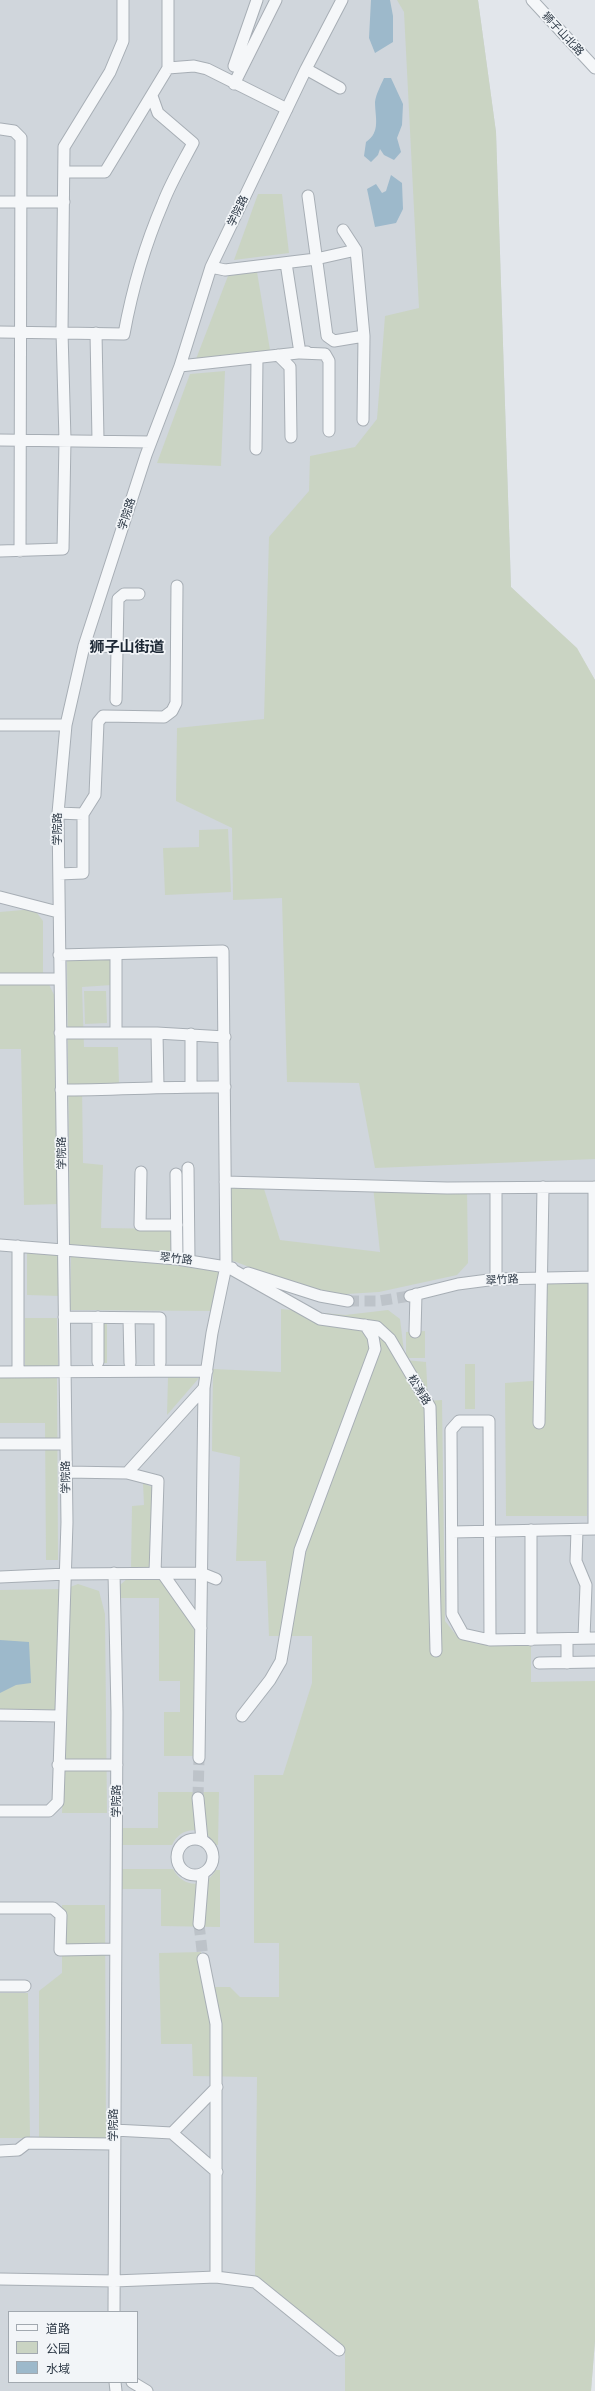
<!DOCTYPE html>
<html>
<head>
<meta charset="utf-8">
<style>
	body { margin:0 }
	#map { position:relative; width:595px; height:2391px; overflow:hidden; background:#e2e6eb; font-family:Quicksand,"Noto Sans SC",sans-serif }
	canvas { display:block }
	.legend { position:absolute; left:8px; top:2311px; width:130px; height:72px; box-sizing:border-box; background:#f2f5f8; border:1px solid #a2a9b0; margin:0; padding:5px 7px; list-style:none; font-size:12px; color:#2a3643 }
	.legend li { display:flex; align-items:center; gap:8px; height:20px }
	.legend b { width:20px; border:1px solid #a2a9b0 }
</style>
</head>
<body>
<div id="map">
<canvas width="595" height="2391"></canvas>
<ul class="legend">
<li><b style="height:5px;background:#f5f7f9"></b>道路</li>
<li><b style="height:11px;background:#cad4c3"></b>公园</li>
<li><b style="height:11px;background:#9db9cb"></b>水域</li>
</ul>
</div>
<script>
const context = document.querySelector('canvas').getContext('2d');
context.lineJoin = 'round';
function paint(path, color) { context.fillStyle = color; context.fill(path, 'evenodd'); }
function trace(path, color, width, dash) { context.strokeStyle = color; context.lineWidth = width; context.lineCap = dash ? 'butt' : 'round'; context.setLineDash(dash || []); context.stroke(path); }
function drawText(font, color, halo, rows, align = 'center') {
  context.font = font + ' Quicksand,"Noto Sans SC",sans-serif'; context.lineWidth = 3.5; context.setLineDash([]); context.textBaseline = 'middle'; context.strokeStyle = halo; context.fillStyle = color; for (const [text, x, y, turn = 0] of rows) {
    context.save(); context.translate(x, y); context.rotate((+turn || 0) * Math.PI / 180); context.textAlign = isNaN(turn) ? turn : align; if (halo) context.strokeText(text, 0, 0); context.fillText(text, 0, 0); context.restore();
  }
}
const built = new Path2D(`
	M 0,0 L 478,0 L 496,132 L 511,587 L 578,651 L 595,680 L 595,2341 L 591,2391 L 0,2391 ZM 9,2312 L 137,2312 L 137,2382 L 9,2382 Z`);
const green = new Path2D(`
	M 397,0 L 478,0 L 496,132 L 511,587 L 577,648 L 595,680 L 595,1159 L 375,1168 L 359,1083 L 287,1082 L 282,898 L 233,900 L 232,828 L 176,801 L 177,728 L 264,719 L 269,537 L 309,491 L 310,456 L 355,447 L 377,419 L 385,316 L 419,308 L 404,12 Z
	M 258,194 L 282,194 L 289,253 L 234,260 Z
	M 257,272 L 270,350 L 196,359 L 228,276 Z
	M 225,371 L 221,466 L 157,463 L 190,374 Z
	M 228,829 L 231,892 L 165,895 L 163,848 L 199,847 L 199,830 Z
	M 34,909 L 43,921 L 43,972 L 56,999 L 60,1204 L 24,1205 L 21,1049 L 0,1049 L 0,912 Z
	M 112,959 L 112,985 L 82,987 L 84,1047 L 118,1047 L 119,1085 L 82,1085 L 83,1163 L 103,1165 L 101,1228 L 171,1229 L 171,1252 L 70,1245 L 67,961 Z
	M 84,991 L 106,991 L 107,1023 L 85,1024 Z
	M 373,1186 L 467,1188 L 468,1263 L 457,1275 L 379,1292 L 330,1295 L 295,1285 L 226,1258 L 226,1187 L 264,1189 L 280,1240 L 380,1252 Z
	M 27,1251 L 60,1254 L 60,1296 L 27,1295 Z
	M 71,1256 L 172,1265 L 220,1272 L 214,1311 L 70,1310 Z
	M 589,1280 L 587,1516 L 506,1516 L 505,1383 L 545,1380 L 547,1281 Z
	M 281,1309 L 345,1315 L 388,1310 L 400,1319 L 405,1360 L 426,1362 L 428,1401 L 442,1400 L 445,1621 L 456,1635 L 477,1644 L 531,1642 L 531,1682 L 595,1681 L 595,2341 L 591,2391 L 345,2391 L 345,2348 L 255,2276 L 257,2077 L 193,2076 L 192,2044 L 161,2044 L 159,1953 L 201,1952 L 202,1987 L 230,1987 L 240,1997 L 279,1997 L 279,1943 L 254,1943 L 254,1775 L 283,1775 L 312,1683 L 312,1636 L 269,1636 L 266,1561 L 236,1561 L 240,1457 L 212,1451 L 213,1369 L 281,1372 Z
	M 25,1318 L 57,1318 L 58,1366 L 25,1366 Z
	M 101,1322 L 107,1322 L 107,1363 L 101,1363 Z
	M 425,1331 L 425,1358 L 406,1358 L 406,1332 Z
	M 465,1364 L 475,1364 L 475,1409 L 465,1409 Z
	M 57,1375 L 58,1560 L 46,1560 L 45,1423 L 0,1423 L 0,1376 Z
	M 168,1377 L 199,1378 L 167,1415 Z
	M 143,1483 L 152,1487 L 151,1568 L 131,1570 L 132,1506 L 144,1505 Z
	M 127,1579 L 161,1580 L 196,1629 L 196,1756 L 164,1756 L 164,1712 L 180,1712 L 180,1681 L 159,1681 L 159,1598 L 120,1598 L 120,1585 Z
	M 78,1584 L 99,1591 L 105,1614 L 107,1813 L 62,1813 L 66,1713 L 0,1711 L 0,1590 L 65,1589 Z
	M 158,1792 L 219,1792 L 218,1845 L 215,1845 C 206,1826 181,1825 172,1845 L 121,1845 L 121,1828 L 158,1828 Z
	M 122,1869 L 173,1869 C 183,1888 205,1889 216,1870 L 220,1870 L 220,1927 L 161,1926 L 161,1889 L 122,1889 Z
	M 62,1905 L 105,1905 L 106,2139 L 39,2139 L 39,1991 L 62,1973 Z
	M 0,1993 L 28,1993 L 30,2138 L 0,2138 Z`);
const water = new Path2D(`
	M 371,0 L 390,0 L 393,16 L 393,42 L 375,53 L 369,38 Z
	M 384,78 L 391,78 L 403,104 L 402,125 L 397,138 L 401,152 L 394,160 L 384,155 L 380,149 L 378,155 L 371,162 L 364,156 L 366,142 C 381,132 375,117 375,102 C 376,94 381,85 384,78 Z
	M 391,175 L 402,183 L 403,209 L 396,223 L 375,227 L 367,189 L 376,184 L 382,193 L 386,191 Z
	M 0,1640 L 29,1642 L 31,1683 L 16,1685 L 0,1693 Z`);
const minorTunnel = new Path2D(`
	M 348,1301 L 379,1301 L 410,1296
	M 198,1798 L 199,1758
	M 199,1924 L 203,1959`);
const minor = new Path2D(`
	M 168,0 L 168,68 L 194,66 L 207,69 L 287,109
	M 532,0 L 595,68
	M 234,66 L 257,0
	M 306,69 L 340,88
	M 234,84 L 276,0
	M 0,129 L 14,131 L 21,138 L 20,551
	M 64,172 L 105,172 L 168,68
	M 308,196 L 327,336 L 334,341 L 364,336
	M 0,202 L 64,202
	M 343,230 L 356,250 L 364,336 L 363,420
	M 286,263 L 300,353 L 325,354 L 329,361 L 329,431
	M 211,267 L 225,270 L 316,259 L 356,250
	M 0,332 L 124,334 C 132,290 145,245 163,203 C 171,182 183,162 193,143 L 158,113 L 152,96
	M 96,333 L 98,440
	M 278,355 L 290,367 L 291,437
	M 180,366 L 307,352
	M 0,440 L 151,442
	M 256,449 L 257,358
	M 0,551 L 63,549 L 65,440 L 62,332 L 64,147 L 110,72 L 123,41 L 123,0
	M 84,646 L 140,647
	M 116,700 L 118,599 L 124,594 L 139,594
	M 0,725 L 66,725
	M 58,813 L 83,814 L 83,873 L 59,874
	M 83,814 L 95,795 L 98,722 L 103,716 L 164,717 L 172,711 L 176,703 L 177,586
	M 0,897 L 58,912
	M 116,954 L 116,1032
	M 59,955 L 223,951 L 226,1266 L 212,1333 L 204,1388 L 127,1473 L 66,1472
	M 0,979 L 60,979
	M 60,1033 L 157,1033 L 225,1037
	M 157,1033 L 158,1087
	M 191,1034 L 191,1086
	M 61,1090 C 116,1090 170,1086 225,1087
	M 188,1168 L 189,1260
	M 141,1172 L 140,1225 L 177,1225
	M 176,1174 L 177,1259
	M 225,1182 L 447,1188 L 595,1187
	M 594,1187 L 594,1529
	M 496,1188 L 496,1279
	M 0,1245 L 177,1259 L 232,1268
	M 226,1266 L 320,1319 L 377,1327 L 390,1339 L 430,1407 L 436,1651
	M 248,1273 L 320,1296 L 348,1301
	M 410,1296 L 458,1284 L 496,1279 L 595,1277
	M 64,1317 L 160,1318 L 160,1363
	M 98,1317 L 98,1362
	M 129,1318 L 130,1363
	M 415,1332 L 416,1294
	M 0,1372 L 207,1371
	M 18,1372 L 18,1246
	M 539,1423 L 543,1187
	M 0,1444 L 66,1444
	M 127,1473 L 158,1481 L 155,1573
	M 577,1530 L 576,1561 L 586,1585 L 584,1638
	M 452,1532 L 595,1529
	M 114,1573 L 117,1712 L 114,2312
	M 163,1574 L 201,1628
	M 0,1577 L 67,1574 L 201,1573 L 216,1579
	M 567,1639 L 567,1663
	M 490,1640 L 489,1421 L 459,1421 L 451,1430 L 452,1614 L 463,1634 L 490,1640 L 595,1638
	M 531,1640 L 531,1530
	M 539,1663 L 595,1662
	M 0,1715 L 59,1716
	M 242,1716 L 270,1680 L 281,1661 L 300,1550 L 375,1349 L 373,1337 L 365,1325
	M 199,1758 L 204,1388
	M 58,1765 L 117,1765
	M 198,1798 L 202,1840
	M 0,1811 L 49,1811 L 58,1802 L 67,1522 L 58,813 L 66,725 L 84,646 L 146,455 L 180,366 L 211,267 L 306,69 L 342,0
	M177 1857a18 18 0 1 1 36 0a18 18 0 1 1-36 0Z
	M 0,1908 L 53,1908 L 61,1915 L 60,1950 L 115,1949
	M 199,1924 L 203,1874
	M 203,1959 L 216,2024 L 216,2277
	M 0,1986 L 25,1986
	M 114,2130 L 172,2133
	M 0,2151 L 18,2150 L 27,2143 L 114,2144
	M 217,2172 L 172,2133 L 217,2087
	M 0,2279 L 114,2281 L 216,2277 L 255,2282 L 339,2350
	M 115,2382 L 116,2391
	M 132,2382 L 147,2391`);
const streetNames = [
	["狮子山北路",563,34,47],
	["学院路",238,211,-64],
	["学院路",127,514,-72],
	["学院路",58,829,-90],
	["学院路",62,1153,-91],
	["翠竹路",176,1259,6],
	["翠竹路",502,1280,-3],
	["松涛路",419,1390,58],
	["学院路",66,1477,-91],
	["学院路",117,1801,-90],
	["学院路",114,2125,-90]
];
const districtNames = [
	["狮子山街道",127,647]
];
paint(built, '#d0d6dc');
paint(green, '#cad4c3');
paint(water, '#9db9cb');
trace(minorTunnel, '#bdc3c9', 11, [11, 5.5]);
trace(minor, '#a7aeb5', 13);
trace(minor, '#f5f7f9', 11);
drawText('11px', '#2a3643', '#f2f5f8', streetNames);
drawText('bold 15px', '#1c2734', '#f2f5f8', districtNames);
</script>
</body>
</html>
